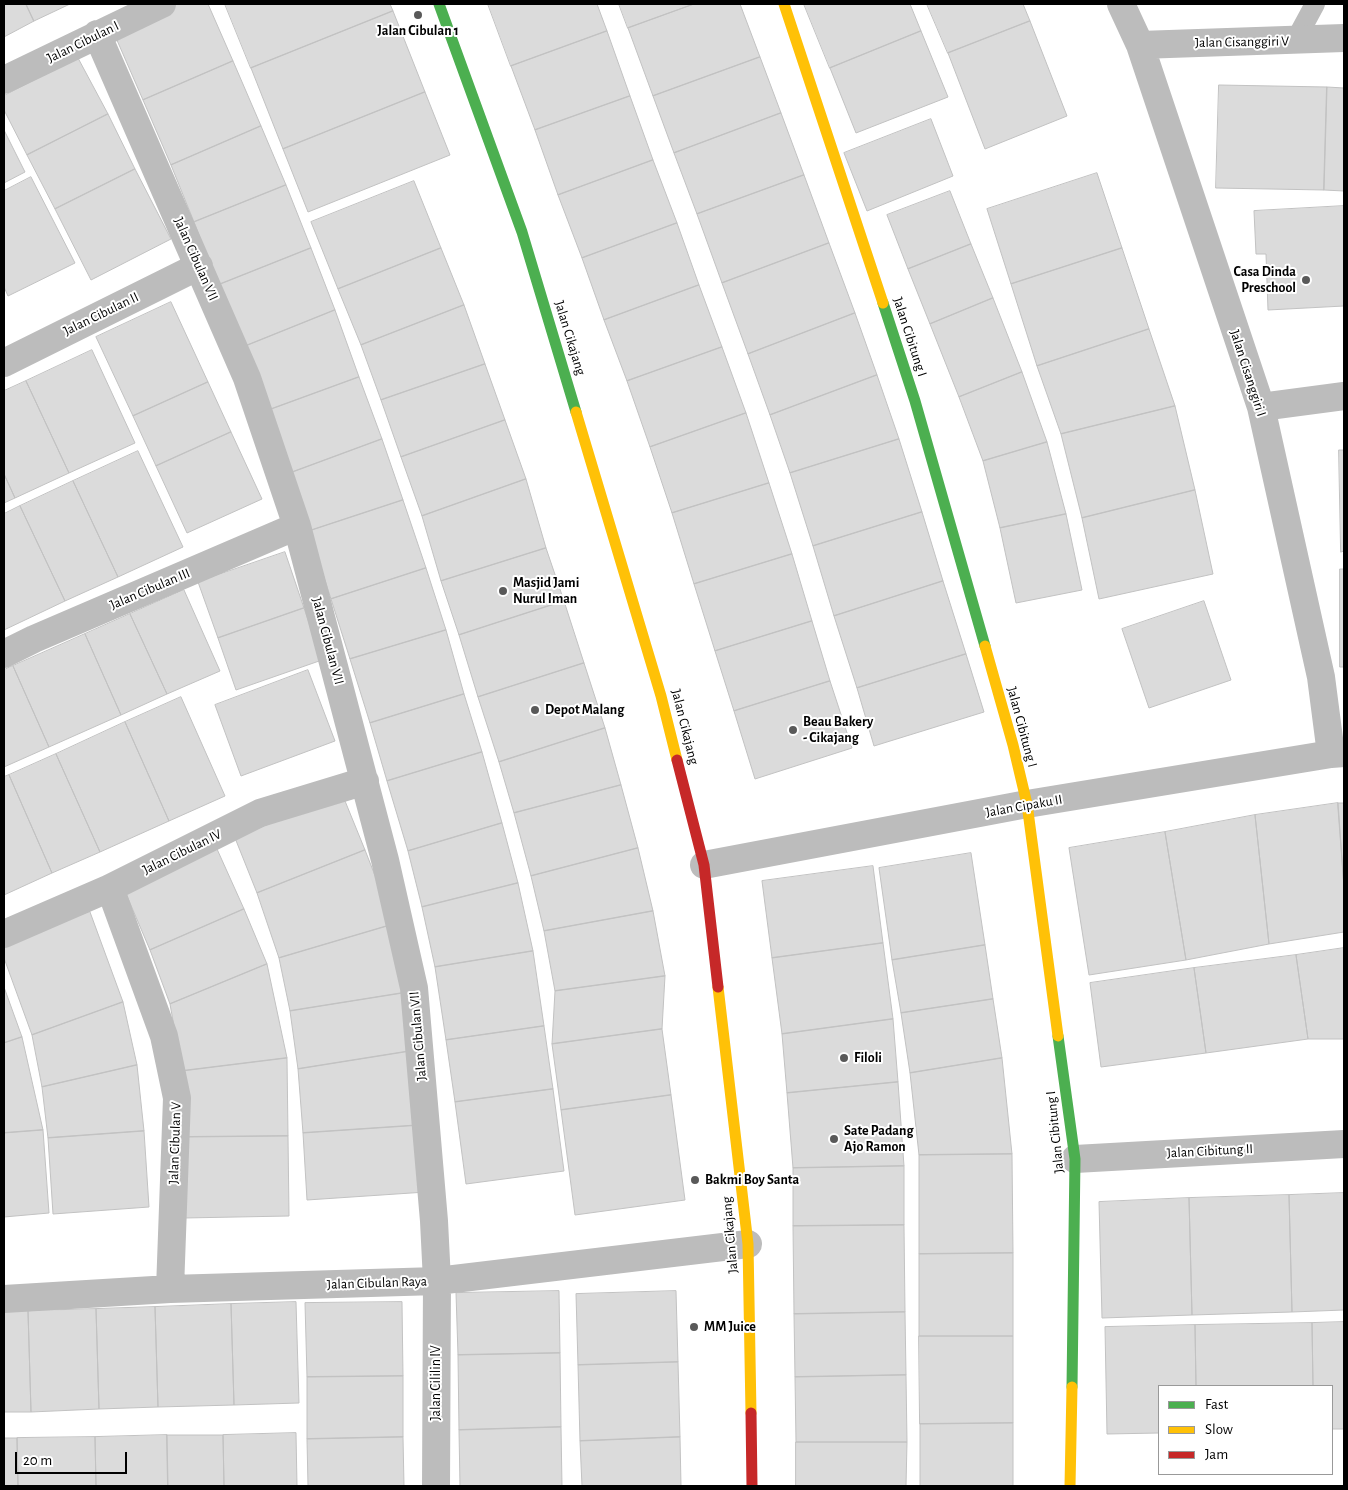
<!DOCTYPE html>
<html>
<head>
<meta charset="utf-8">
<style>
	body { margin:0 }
	#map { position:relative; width:1348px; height:1490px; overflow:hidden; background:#fff; font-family:"Alegreya Sans",sans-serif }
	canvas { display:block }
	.frame { position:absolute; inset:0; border:5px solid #000; pointer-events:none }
	.legend { position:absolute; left:1158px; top:1385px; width:175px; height:90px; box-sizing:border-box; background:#fff; border:1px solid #999; margin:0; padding:6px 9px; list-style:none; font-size:15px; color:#000 }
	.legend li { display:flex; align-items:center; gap:10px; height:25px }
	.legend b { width:25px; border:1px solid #999 }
	.scale { position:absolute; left:15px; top:1452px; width:112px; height:22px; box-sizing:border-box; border:2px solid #000; border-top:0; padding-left:6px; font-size:15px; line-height:18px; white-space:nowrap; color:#000; -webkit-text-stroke:4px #fff; paint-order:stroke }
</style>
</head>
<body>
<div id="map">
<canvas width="1348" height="1490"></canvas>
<div class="frame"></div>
<ul class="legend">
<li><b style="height:6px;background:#4caf50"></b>Fast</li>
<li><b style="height:6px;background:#ffc107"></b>Slow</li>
<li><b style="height:6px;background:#c62828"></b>Jam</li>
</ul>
<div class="scale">20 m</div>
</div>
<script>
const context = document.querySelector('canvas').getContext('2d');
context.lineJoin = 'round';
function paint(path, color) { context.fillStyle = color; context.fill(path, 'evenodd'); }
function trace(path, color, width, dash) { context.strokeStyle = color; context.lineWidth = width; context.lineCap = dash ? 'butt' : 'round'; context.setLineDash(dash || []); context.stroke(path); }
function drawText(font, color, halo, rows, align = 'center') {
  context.font = font + ' "Alegreya Sans",sans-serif'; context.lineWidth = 4; context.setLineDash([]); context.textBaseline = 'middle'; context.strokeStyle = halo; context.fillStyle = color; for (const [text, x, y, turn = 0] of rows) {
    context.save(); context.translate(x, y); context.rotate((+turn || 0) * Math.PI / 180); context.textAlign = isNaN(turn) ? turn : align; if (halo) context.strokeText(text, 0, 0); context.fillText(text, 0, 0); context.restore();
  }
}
const building = new Path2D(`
	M 4,4 L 26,4 L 34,21 L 4,37 Z
	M 26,4 L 70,4 L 34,21 Z
	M 175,4 L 208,4 L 233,61 L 143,100 L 113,31 Z
	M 225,4 L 390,4 L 393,11 L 251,68 Z
	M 488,4 L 597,4 L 607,31 L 511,66 Z
	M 619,4 L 694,4 L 628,28 Z
	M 694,4 L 740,4 L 760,57 L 653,96 L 628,28 Z
	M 804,4 L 910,4 L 921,31 L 830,68 Z
	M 927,4 L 1023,4 L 1030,21 L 948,53 Z
	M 393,11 L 425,92 L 283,149 L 251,68 Z
	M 1030,21 L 1067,116 L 985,149 L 948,53 Z
	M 607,31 L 630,96 L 535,130 L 511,66 Z
	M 921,31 L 948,97 L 856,133 L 830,68 Z
	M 760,57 L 781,113 L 674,153 L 653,96 Z
	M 78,58 L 108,114 L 27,155 L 4,110 L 4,96 Z
	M 233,61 L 261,126 L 171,165 L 143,100 Z
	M 1219,85 L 1327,87 L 1324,190 L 1216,188 Z
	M 1327,87 L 1344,88 L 1344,191 L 1324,190 Z
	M 425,92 L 450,155 L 308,212 L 283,149 Z
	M 630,96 L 653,160 L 558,195 L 535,130 Z
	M 781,113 L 804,175 L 697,214 L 674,153 Z
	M 108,114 L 135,169 L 55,209 L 27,155 Z
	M 931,119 L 953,176 L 867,211 L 844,153 Z
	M 261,126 L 286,185 L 194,222 L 171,165 Z
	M 4,130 L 25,172 L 4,183 Z
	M 653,160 L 677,223 L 582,258 L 558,195 Z
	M 135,169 L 171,239 L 91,280 L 55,209 Z
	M 1097,173 L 1122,248 L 1011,284 L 987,209 Z
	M 804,175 L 829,243 L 722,283 L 697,214 Z
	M 31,177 L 75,263 L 8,296 L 4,287 L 4,191 Z
	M 414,181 L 441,248 L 338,289 L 311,222 Z
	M 286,185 L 311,248 L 218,285 L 194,222 Z
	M 950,191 L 971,244 L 908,269 L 887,215 Z
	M 1344,206 L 1344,306 L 1268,310 L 1266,254 L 1256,254 L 1254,211 Z
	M 677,223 L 699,285 L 604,320 L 582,258 Z
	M 829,243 L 855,313 L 748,354 L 722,283 Z
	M 971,244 L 993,298 L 930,324 L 908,269 Z
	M 311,248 L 335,310 L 243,347 L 218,285 Z
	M 441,248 L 464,305 L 361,345 L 338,289 Z
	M 1122,248 L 1149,329 L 1037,366 L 1011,284 Z
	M 699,285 L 722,347 L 627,381 L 604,320 Z
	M 993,298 L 1022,372 L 959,397 L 930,324 Z
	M 171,302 L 208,382 L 133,416 L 96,337 Z
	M 464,305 L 485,364 L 381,400 L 361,345 Z
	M 335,310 L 359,377 L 266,411 L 243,347 Z
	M 855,313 L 877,375 L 770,415 L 748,354 Z
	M 1149,329 L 1175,406 L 1061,434 L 1037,366 Z
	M 722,347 L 746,413 L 650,447 L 627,381 Z
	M 92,350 L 135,443 L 69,473 L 26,381 Z
	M 485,364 L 505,420 L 401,457 L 381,400 Z
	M 1022,372 L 1047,442 L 983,461 L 959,397 Z
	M 877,375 L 899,439 L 790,473 L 770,415 Z
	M 359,377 L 382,439 L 290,473 L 266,411 Z
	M 26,381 L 69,473 L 15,498 L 4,474 L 4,391 Z
	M 208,382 L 231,432 L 156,466 L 133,416 Z
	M 1175,406 L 1195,490 L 1082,518 L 1061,434 Z
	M 746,413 L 769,483 L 672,513 L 650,447 Z
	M 505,420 L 526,479 L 422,516 L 401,457 Z
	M 231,432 L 262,499 L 187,533 L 156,466 Z
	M 382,439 L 403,500 L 309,531 L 290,473 Z
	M 899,439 L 922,512 L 813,546 L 790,473 Z
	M 1047,442 L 1066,514 L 1000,528 L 983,461 Z
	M 1339,450 L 1344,450 L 1344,551 L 1341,552 Z
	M 138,451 L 183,547 L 118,577 L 73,481 Z
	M 4,474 L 15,498 L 4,503 Z
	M 526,479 L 546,548 L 441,581 L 422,516 Z
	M 73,481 L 118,577 L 65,601 L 20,506 Z
	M 769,483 L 792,554 L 694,584 L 672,513 Z
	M 1195,490 L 1213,574 L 1099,599 L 1082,518 Z
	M 403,500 L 426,568 L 331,599 L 309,531 Z
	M 20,506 L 65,601 L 4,630 L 4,514 Z
	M 922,512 L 943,581 L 834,616 L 813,546 Z
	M 1066,514 L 1082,590 L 1016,603 L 1000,528 Z
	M 546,548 L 564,601 L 459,635 L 441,581 Z
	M 285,552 L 304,608 L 218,638 L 198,582 Z
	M 792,554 L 812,621 L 715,651 L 694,584 Z
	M 426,568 L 446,630 L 350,659 L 331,599 Z
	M 1340,569 L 1344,569 L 1344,667 L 1340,667 Z
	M 943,581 L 966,654 L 857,688 L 834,616 Z
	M 184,590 L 220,671 L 167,694 L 130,614 Z
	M 564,601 L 584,663 L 478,697 L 459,635 Z
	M 1204,601 L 1231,680 L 1149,708 L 1122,629 Z
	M 304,608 L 322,660 L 236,690 L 218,638 Z
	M 130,614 L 167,694 L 121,715 L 85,634 Z
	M 812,621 L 830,681 L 734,711 L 715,651 Z
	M 446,630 L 464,694 L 370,723 L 350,659 Z
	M 85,634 L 121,715 L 49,747 L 13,666 Z
	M 966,654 L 984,712 L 874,746 L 857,688 Z
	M 584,663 L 605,728 L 499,762 L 478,697 Z
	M 13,666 L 49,747 L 4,767 L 4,670 Z
	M 308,670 L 335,741 L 241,776 L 215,705 Z
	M 830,681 L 852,748 L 755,779 L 734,711 Z
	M 464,694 L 482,752 L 387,781 L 370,723 Z
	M 181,697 L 225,796 L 169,821 L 125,722 Z
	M 125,722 L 169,821 L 100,852 L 56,754 Z
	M 605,728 L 621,785 L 514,813 L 499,762 Z
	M 482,752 L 502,823 L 408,851 L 387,781 Z
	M 56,754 L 100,852 L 52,873 L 9,775 Z
	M 9,775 L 52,873 L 4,895 L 4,777 Z
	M 621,785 L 638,848 L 531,876 L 514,813 Z
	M 343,796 L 365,850 L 257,893 L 235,838 Z
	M 1338,803 L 1344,803 L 1344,887 Z
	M 1338,803 L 1344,887 L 1344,932 L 1269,944 L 1255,815 Z
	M 1255,815 L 1269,944 L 1186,960 L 1165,832 Z
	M 502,823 L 518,883 L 422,907 L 408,851 Z
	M 1165,832 L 1186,960 L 1089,975 L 1069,848 Z
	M 638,848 L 653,911 L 544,931 L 531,876 Z
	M 217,849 L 244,909 L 150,950 L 124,889 Z
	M 365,850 L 394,924 L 279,958 L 257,893 Z
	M 971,853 L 985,945 L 892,960 L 879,868 Z
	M 873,866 L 883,943 L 772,958 L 762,881 Z
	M 518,883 L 533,951 L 435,967 L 422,907 Z
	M 244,909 L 267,964 L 170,1004 L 150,950 Z
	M 653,911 L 665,976 L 555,991 L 544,931 Z
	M 90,912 L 123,1002 L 32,1035 L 4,958 L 4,944 Z
	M 394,924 L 409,992 L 290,1011 L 279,958 Z
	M 883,943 L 893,1019 L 782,1034 L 772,958 Z
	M 985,945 L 993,999 L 901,1013 L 892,960 Z
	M 1344,948 L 1344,1039 L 1308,1039 L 1296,955 Z
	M 533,951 L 544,1026 L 446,1040 L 435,967 Z
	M 1296,955 L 1308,1039 L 1206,1053 L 1194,968 Z
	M 267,964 L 287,1058 L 182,1071 L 170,1004 Z
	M 1194,968 L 1206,1053 L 1101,1067 L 1090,983 Z
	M 665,976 L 662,1029 L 552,1044 L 555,991 Z
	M 4,987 L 22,1037 L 4,1043 Z
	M 409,992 L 417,1050 L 298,1069 L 290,1011 Z
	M 993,999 L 1002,1058 L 910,1073 L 901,1013 Z
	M 123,1002 L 137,1065 L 42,1087 L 32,1035 Z
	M 893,1019 L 898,1082 L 787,1093 L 782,1034 Z
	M 544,1026 L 553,1089 L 455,1102 L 446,1040 Z
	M 662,1029 L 671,1095 L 561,1110 L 552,1044 Z
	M 22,1037 L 43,1130 L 4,1133 L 4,1043 Z
	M 417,1050 L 422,1125 L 303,1133 L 298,1069 Z
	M 287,1058 L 288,1136 L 184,1137 L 182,1071 Z
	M 1002,1058 L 1012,1154 L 919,1155 L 910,1073 Z
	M 137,1065 L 144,1131 L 48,1138 L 42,1087 Z
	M 898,1082 L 904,1166 L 793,1168 L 787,1093 Z
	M 553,1089 L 564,1171 L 466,1184 L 455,1102 Z
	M 671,1095 L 685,1200 L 575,1215 L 561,1110 Z
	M 422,1125 L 426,1192 L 307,1200 L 303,1133 Z
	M 43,1130 L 49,1213 L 4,1217 L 4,1133 Z
	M 144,1131 L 149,1207 L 53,1214 L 48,1138 Z
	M 288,1136 L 289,1216 L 184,1218 L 184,1137 Z
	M 1012,1154 L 1013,1253 L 919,1254 L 919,1155 Z
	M 904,1166 L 904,1225 L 793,1226 L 793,1168 Z
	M 1344,1193 L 1344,1310 L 1292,1312 L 1289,1195 Z
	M 1289,1195 L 1292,1312 L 1192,1315 L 1189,1198 Z
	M 1189,1198 L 1192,1315 L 1102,1318 L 1099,1202 Z
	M 904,1225 L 905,1312 L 794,1314 L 793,1226 Z
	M 1013,1253 L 1013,1336 L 919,1336 L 919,1254 Z
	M 559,1291 L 560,1353 L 458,1355 L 456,1293 Z
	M 676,1291 L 678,1362 L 578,1365 L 576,1294 Z
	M 296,1302 L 299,1403 L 234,1405 L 231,1304 Z
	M 402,1302 L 403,1376 L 307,1377 L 305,1303 Z
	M 231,1304 L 234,1405 L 158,1407 L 155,1307 Z
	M 155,1307 L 158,1407 L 99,1409 L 96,1309 Z
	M 96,1309 L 99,1409 L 31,1412 L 28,1311 Z
	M 28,1311 L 31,1412 L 4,1412 L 4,1312 Z
	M 905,1312 L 906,1375 L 795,1377 L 794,1314 Z
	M 1344,1322 L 1344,1429 L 1332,1429 L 1332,1386 L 1313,1386 L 1312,1323 Z
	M 1312,1323 L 1313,1386 L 1196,1386 L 1195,1325 Z
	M 1195,1325 L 1196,1386 L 1159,1386 L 1159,1433 L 1107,1434 L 1105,1327 Z
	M 919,1336 L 1013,1336 L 1013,1423 L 920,1424 Z
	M 560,1353 L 561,1427 L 459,1430 L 458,1355 Z
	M 678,1362 L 680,1437 L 580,1441 L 578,1365 Z
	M 906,1375 L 907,1442 L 796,1442 L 795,1377 Z
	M 403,1376 L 403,1437 L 307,1439 L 307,1377 Z
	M 1013,1423 L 1013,1486 L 920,1486 L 920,1424 Z
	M 561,1427 L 562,1486 L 460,1486 L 459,1430 Z
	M 296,1433 L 297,1486 L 224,1486 L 223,1435 Z
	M 167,1435 L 223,1435 L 224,1486 L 168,1486 Z
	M 167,1435 L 168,1486 L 96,1486 L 95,1437 Z
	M 95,1437 L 96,1486 L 18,1486 L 17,1438 Z
	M 403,1437 L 404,1486 L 308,1486 L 307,1439 Z
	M 680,1437 L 681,1486 L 582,1486 L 580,1441 Z
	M 4,1438 L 17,1438 L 18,1486 L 4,1486 Z
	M 796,1442 L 907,1442 L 906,1486 L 796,1486 Z`);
const lane = new Path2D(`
	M 1295,41 L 1315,4`);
const street = new Path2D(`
	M 1121,4 L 1140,45 L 1261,407 L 1321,677 L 1331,754
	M 97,34 L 247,378 L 297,526 L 385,860 L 414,988 L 434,1221 L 437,1281 L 436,1486
	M 1140,45 L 1344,38
	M 4,80 L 162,4
	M 4,363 L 199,266
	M 1261,407 L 1344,396
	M 4,654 L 34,639 L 297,526
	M 704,865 L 1027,804 L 1331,754 L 1344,753
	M 110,888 L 164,1036 L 177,1098 L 170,1289
	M 4,934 L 110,888 L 260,813 L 365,781
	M 1075,1159 L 1344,1144
	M 4,1299 L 170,1289 L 437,1281 L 748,1244`);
const fast = new Path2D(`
	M 439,4 L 522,232 L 576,412
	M 883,303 L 915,401 L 985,646
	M 1058,1036 L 1075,1159 L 1072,1387`);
const slow = new Path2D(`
	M 784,4 L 883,303
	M 576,412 L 661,696 L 677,760
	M 985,646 L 1013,745 L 1027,804 L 1058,1036
	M 718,987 L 748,1244 L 751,1413
	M 1070,1486 L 1072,1387`);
const jam = new Path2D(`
	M 677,760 L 704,865 L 718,987
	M 751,1413 L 752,1486`);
const markers = [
	[418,15,5,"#595959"],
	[1306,280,5,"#595959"],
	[503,591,5,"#595959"],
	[535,710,5,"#595959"],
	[793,730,5,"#595959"],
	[844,1058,5,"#595959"],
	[834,1139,5,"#595959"],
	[695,1180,5,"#595959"],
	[694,1327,5,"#595959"]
];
const poiNames = [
	["Jalan Cibulan 1",418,31,"center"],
	["Casa Dinda",1296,272,"right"],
	["Preschool",1296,288,"right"],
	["Masjid Jami",513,583],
	["Nurul Iman",513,599],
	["Depot Malang",545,710],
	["Beau Bakery",803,722],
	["- Cikajang",803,738],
	["Filoli",854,1058],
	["Sate Padang",844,1131],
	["Ajo Ramon",844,1147],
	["Bakmi Boy Santa",705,1180],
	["MM Juice",704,1327]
];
const streetNames = [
	["Jalan Cibulan I",83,42,-26],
	["Jalan Cisanggiri V",1242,42,-1],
	["Jalan Cibulan VII",196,259,66],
	["Jalan Cibulan II",101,314,-26],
	["Jalan Cibitung I",910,337,72],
	["Jalan Cikajang",570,338,73],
	["Jalan Cisanggiri I",1248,373,72],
	["Jalan Cibulan III",150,589,-23],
	["Jalan Cibulan VII",328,641,75],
	["Jalan Cikajang",685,727,76],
	["Jalan Cibitung I",1022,727,75],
	["Jalan Cipaku II",1024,806,-10],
	["Jalan Cibulan IV",182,852,-26],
	["Jalan Cibulan VII",418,1036,-95],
	["Jalan Cibitung I",1055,1132,-96],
	["Jalan Cibulan V",175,1143,-88],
	["Jalan Cibitung II",1210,1151,-3],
	["Jalan Cikajang",730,1235,-95],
	["Jalan Cibulan Raya",377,1283,-2],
	["Jalan Cililin IV",436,1383,-90]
];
paint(building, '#dbdbdb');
trace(building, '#c2c2c2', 1);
trace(lane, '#bcbcbc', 20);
trace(street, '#bcbcbc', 28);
trace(fast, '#4caf50', 11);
trace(slow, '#ffc107', 11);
trace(jam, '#c62828', 11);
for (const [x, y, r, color] of markers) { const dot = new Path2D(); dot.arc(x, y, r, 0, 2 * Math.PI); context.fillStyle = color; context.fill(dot); trace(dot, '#fff', 2); }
drawText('bold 14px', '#000', '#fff', poiNames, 'left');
drawText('14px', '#000', '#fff', streetNames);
</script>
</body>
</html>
